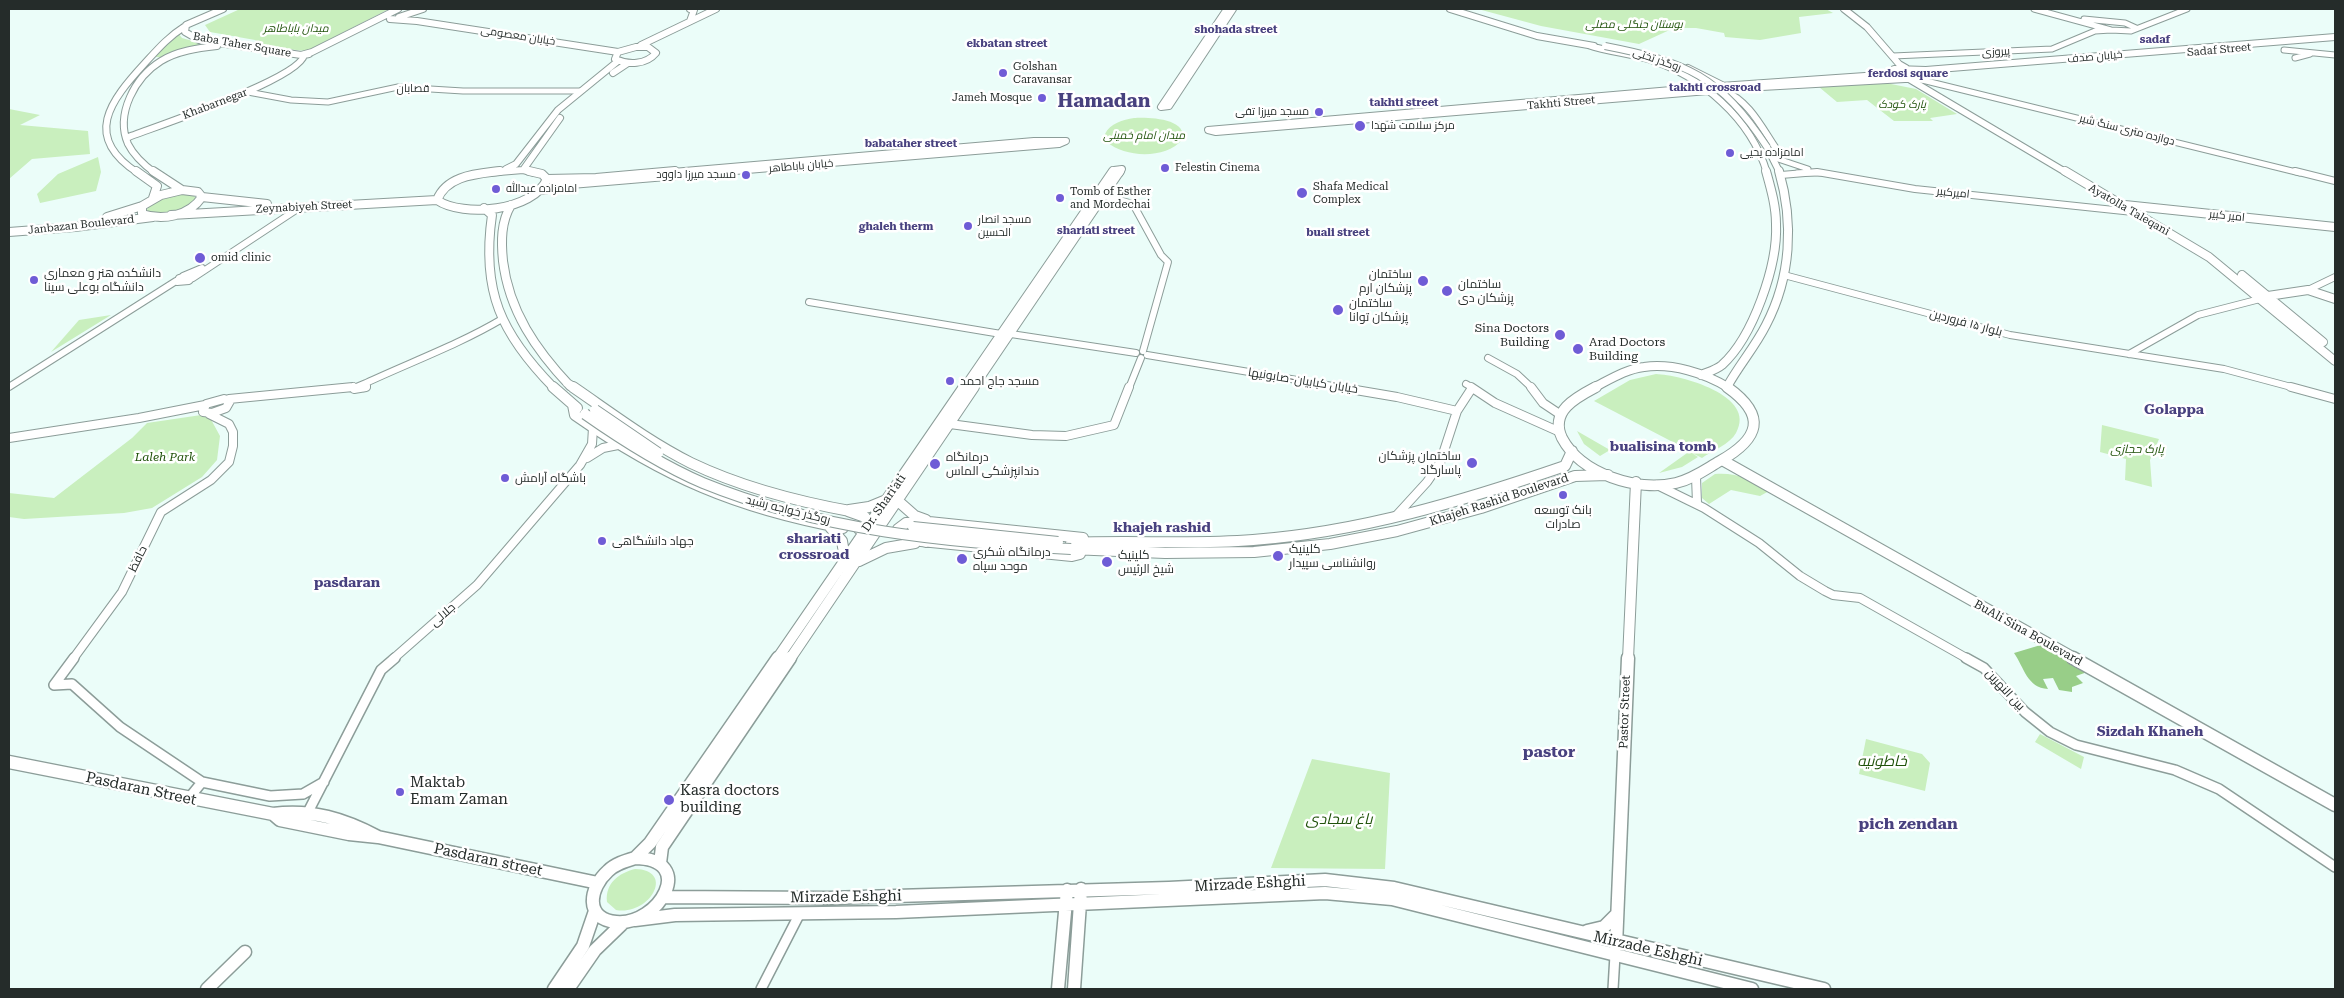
<!DOCTYPE html>
<html>
<head>
<meta charset="utf-8">
<style>
	body { margin:0 }
	#map { position:relative; width:2344px; height:998px; overflow:hidden; background:#ebfdf9; font-family:"Roboto Serif",serif }
	canvas { display:block }
	.frame { position:absolute; inset:0; border:10px solid #252c2a; pointer-events:none }
</style>
</head>
<body>
<div id="map">
<canvas width="2344" height="998"></canvas>
<div class="frame"></div>
</div>
<script>
const context = document.querySelector('canvas').getContext('2d');
context.lineJoin = 'round';
function paint(path, color) { context.fillStyle = color; context.fill(path, 'evenodd'); }
function trace(path, color, width, dash) { context.strokeStyle = color; context.lineWidth = width; context.lineCap = dash ? 'butt' : 'round'; context.setLineDash(dash || []); context.stroke(path); }
function drawText(font, color, halo, rows, align = 'center') {
  context.font = font + ' "Roboto Serif",Cairo,serif'; context.lineWidth = 5; context.setLineDash([]); context.textBaseline = 'middle'; context.strokeStyle = halo; context.fillStyle = color; for (const [text, x, y, turn = 0] of rows) {
    context.save(); context.translate(x, y); context.rotate((+turn || 0) * Math.PI / 180); context.textAlign = isNaN(turn) ? turn : align; if (halo) context.strokeText(text, 0, 0); context.fillText(text, 0, 0); context.restore();
  }
}
const green = new Path2D(`
	M 240,9 L 389,9 L 307,51 L 265,47 L 255,40 L 210,32 L 205,25 Z
	M 1478,9 L 1826,9 L 1833,13 L 1799,17 L 1801,33 L 1760,40 L 1725,37 L 1724,33 L 1696,28 L 1674,28 L 1639,44 L 1541,26 Z
	M 178,33 L 182,38 L 207,45 L 164,57 L 152,57 Z
	M 1876,81 L 1916,89 L 1957,114 L 1930,118 L 1933,121 L 1894,121 L 1867,100 L 1837,102 L 1819,87 Z
	M 9,109 L 40,115 L 20,125 L 88,131 L 90,154 L 32,159 L 9,179 Z
	M 1134,118 C 1147,117 1189,118 1182,140 C 1166,159 1125,158 1107,142 L 1105,134 C 1110,123 1123,120 1134,118 Z
	M 98,157 L 101,172 L 96,191 L 40,203 L 37,194 L 58,174 Z
	M 179,193 L 192,194 L 197,199 C 184,213 167,213 149,212 L 147,210 L 148,207 L 157,200 Z
	M 111,315 L 51,352 L 79,320 Z
	M 1656,374 C 1680,375 1758,395 1736,433 C 1730,444 1712,451 1702,458 L 1692,453 L 1698,457 L 1682,467 L 1659,473 L 1690,451 L 1594,401 L 1630,380 Z
	M 208,414 L 220,436 L 217,460 L 202,477 L 152,508 L 124,513 L 24,519 L 9,517 L 9,493 L 54,498 L 132,438 L 147,423 Z
	M 2102,425 L 2159,439 L 2150,460 L 2152,487 L 2125,480 L 2126,459 L 2100,452 Z
	M 1577,431 L 1610,450 L 1600,456 L 1584,444 Z
	M 1715,474 C 1735,472 1754,480 1771,490 L 1760,496 L 1731,490 L 1709,504 L 1702,498 L 1702,483 Z
	M 2040,734 L 2084,757 L 2081,769 L 2035,742 Z
	M 1866,739 L 1922,754 L 1930,763 L 1925,791 L 1859,774 Z
	M 1312,759 L 1390,773 L 1385,869 L 1271,868 Z
	M 635,869 C 676,870 650,916 616,910 L 607,902 C 605,883 619,873 635,869 Z`);
const forest = new Path2D(`
	M 2044,644 L 2090,671 L 2076,676 L 2083,683 L 2072,687 L 2072,692 L 2059,690 L 2053,678 L 2043,679 L 2048,689 C 2027,688 2024,667 2014,653 Z`);
const minorFar3 = new Path2D(`
	M 2034,9 L 2111,30 L 2131,31 L 2187,9
	M 2084,19 L 2125,23 L 2136,28
	M 2284,50 L 2335,55
	M 1893,56 L 2052,49 L 2095,31 L 2111,30
	M 2295,58 L 2310,54
	M 1918,79 L 2300,173
	M 248,92 L 291,100 L 328,102 L 398,87 L 463,91 L 580,91
	M 1775,158 L 1808,169
	M 1797,173 L 1820,173`);
const minorFar2 = new Path2D(`
	M 2295,171 L 2335,181
	M 1781,175 L 1817,172 L 1915,189 L 2133,212
	M 1105,196 L 1133,204 L 1161,255 L 1168,262 L 1143,351
	M 189,275 L 193,277 L 189,281 L 177,282 L 179,278 Z
	M 1784,275 L 2010,335 L 2224,369 L 2295,388
	M 183,276 L 202,268
	M 193,278 L 299,208
	M 2308,290 L 2335,277
	M 809,302 L 1001,334
	M 1011,334 L 1136,353
	M 2129,354 L 2198,315 L 2260,299
	M 1147,355 L 1345,388
	M 1488,358 L 1517,374 L 1532,388
	M 366,383 C 411,362 460,344 502,319
	M 1466,384 L 1473,388
	M 9,387 L 176,281
	M 340,388 L 353,387
	M 354,388 L 366,383 L 367,386 L 364,388
	M 1129,388 L 1141,358`);
const minorFar1 = new Path2D(`
	M 353,387 L 354,389 L 366,387
	M 1338,387 L 1397,397 L 1457,411
	M 1471,387 L 1495,403 L 1560,432
	M 1531,387 L 1543,403 L 1561,415
	M 2291,387 L 2335,399
	M 224,399 L 230,401 L 226,408 L 212,413 L 203,412 L 206,404 Z
	M 229,399 L 353,387
	M 950,424 L 1032,435 L 1066,436 L 1114,425 L 1129,387
	M 9,438 L 139,418 L 205,405
	M 587,458 L 603,448 L 618,445
	M 1696,477 L 1697,503
	M 1657,485 L 1704,508 L 1759,543 L 1800,576 L 1825,591 L 1833,595 L 1860,598 L 1968,659
	M 1395,517 L 1427,482 L 1440,463 L 1457,411 L 1472,388
	M 73,659 L 122,592 L 161,512 L 211,480 L 229,462 L 233,446 L 233,432 L 229,424 L 209,414
	M 393,659 L 477,585 L 580,465 L 592,444 L 593,428`);
const minor = new Path2D(`
	M 74,658 L 54,685 L 72,684 L 120,727 L 202,782 L 189,798
	M 1966,658 L 1984,668 L 2025,712 L 2050,732 L 2076,745 L 2175,770 L 2219,789 L 2335,867
	M 202,782 L 270,796 L 303,794 L 324,782
	M 307,814 L 381,670 L 395,658
	M 761,989 L 799,915
	M 1613,989 L 1615,955`);
const majorFar3 = new Path2D(`
	M 223,9 L 186,25 L 185,32 L 199,40 L 301,55 L 312,52 L 398,9
	M 690,9 L 694,10 L 690,21
	M 1227,9 L 1161,107 L 1169,106 L 1233,9
	M 1450,9 L 1537,36 L 1594,46
	M 1844,9 L 1867,27 L 1899,64 L 1906,68
	M 399,17 L 423,9
	M 390,19 L 417,21 L 618,52
	M 641,45 L 716,9
	M 1588,45 C 1608,52 1628,53 1648,59 C 1701,76 1751,118 1767,173
	M 636,47 L 648,47 L 656,53 C 646,65 628,65 615,59 L 618,52 Z
	M 1688,68 L 1724,86
	M 1915,70 L 1922,73 L 1923,77 L 1907,79 L 1893,72 L 1894,69 L 1926,70 L 2335,37
	M 613,73 L 628,63
	M 1894,74 L 1706,87 L 1208,130 L 1216,132 L 1744,88 L 1905,79
	M 1909,79 L 2067,173
	M 1724,91 C 1748,100 1761,126 1775,147 L 1773,151
	M 126,138 C 154,127 300,79 304,55 L 309,54
	M 1767,147 L 1780,173
	M 506,169 L 516,164 L 558,110 L 618,61
	M 523,170 L 560,118
	M 138,173 C 82,137 110,101 145,63 C 157,50 168,37 184,27
	M 155,173 C 144,165 134,156 128,144 C 115,114 135,77 161,61 C 177,51 198,48 217,46
	M 487,173 L 523,170 L 535,173
	M 661,173 L 1034,141 L 1066,141 L 1059,144 L 711,173
	M 1112,173 L 1114,170 L 1122,169 L 1120,173`);
const majorFar2 = new Path2D(`
	M 136,171 L 157,186 L 153,198
	M 153,171 L 182,190
	M 500,171 C 477,174 447,175 437,200 C 463,218 534,211 547,179 L 542,174 L 529,171
	M 2065,171 L 2209,257 L 2335,361
	M 547,179 L 596,178 L 675,171
	M 182,190 L 198,192 L 202,197 C 189,216 163,221 142,214 L 142,206 L 161,195 Z
	M 543,190 L 571,184 L 726,171
	M 202,197 L 267,204
	M 511,205 C 501,222 501,241 503,261 C 509,311 536,350 570,386
	M 2125,205 L 2335,227
	M 484,208 L 492,215 C 481,291 501,334 554,388
	M 171,215 L 437,200
	M 107,217 L 142,206
	M 9,232 L 75,227 L 153,217
	M 2242,275 L 2323,342
	M 2268,296 L 2308,290 L 2335,299
	M 1701,375 C 1708,372 1716,370 1722,365 C 1753,337 1778,265 1776,224 C 1776,206 1771,189 1766,171
	M 567,383 L 575,388
	M 1727,387 C 1739,365 1755,347 1766,325 C 1791,277 1794,223 1779,171
	M 964,388 L 1113,171
	M 973,388 L 1120,171
	M 1593,388 C 1609,380 1626,369 1644,367 C 1672,363 1705,373 1729,388`);
const majorFar1 = new Path2D(`
	M 553,387 L 577,408
	M 573,387 C 611,413 649,442 691,463 C 743,488 799,502 855,512
	M 1596,387 C 1577,397 1549,411 1562,438 C 1581,474 1637,492 1676,483 C 1693,479 1706,469 1720,461 C 1759,439 1768,416 1727,387
	M 573,405 L 575,415 C 664,477 736,508 843,528
	M 1722,460 L 2076,659
	M 898,501 L 915,516 L 926,520
	M 849,510 L 869,507 L 886,500
	M 848,511 L 865,517 L 866,523 L 859,529
	M 830,527 L 842,541 L 845,559
	M 921,541 L 1072,556 L 1080,554
	M 926,542 L 906,537 L 898,529 L 906,523 L 929,522 L 1083,538
	M 1071,543 C 1132,540 1192,545 1253,540 C 1360,532 1463,501 1565,466 L 1572,451
	M 1071,549 L 1165,553 L 1254,552 L 1330,544 L 1397,531 L 1481,508 L 1575,476 L 1608,475
	M 859,561 L 886,548 L 915,543
	M 777,659 L 964,387
	M 790,659 L 974,387
	M 1628,659 L 1636,482`);
const major = new Path2D(`
	M 2073,658 L 2335,805
	M 9,762 L 273,814 C 312,809 344,819 378,837
	M 273,814 L 280,820 L 349,834 L 378,837 L 598,883
	M 635,858 L 650,843 L 778,658
	M 635,858 C 698,859 659,926 616,922 C 584,919 589,888 608,871 C 615,864 625,861 635,858 Z
	M 660,863 L 662,847 L 790,658
	M 664,897 L 828,898 L 1169,888 L 1325,880 L 1394,888 L 1824,989
	M 635,920 L 675,915 L 896,912 L 1325,893 L 1392,899 L 1752,989
	M 1587,931 L 1604,927 L 1616,915
	M 1616,946 L 1628,658
	M 207,989 L 245,952
	M 554,989 L 583,946 L 595,911
	M 568,989 L 595,950 L 623,923
	M 1058,989 L 1067,890
	M 1074,989 L 1081,889`);
const majorBridgeFar1 = new Path2D(`
	M 1605,46 C 1687,62 1720,76 1767,147`);
const majorBridge = new Path2D(`
	M 595,410 L 658,453
	M 585,414 C 622,440 661,465 703,483 C 818,530 948,543 1071,549
	M 913,527 L 1058,542`);
const markers = [
	[1003,73,5,"#6f5cd6"],
	[1042,98,5,"#6f5cd6"],
	[1319,112,5,"#6f5cd6"],
	[1360,126,6,"#6f5cd6"],
	[1730,153,5,"#6f5cd6"],
	[1165,168,5,"#6f5cd6"],
	[746,175,5,"#6f5cd6"],
	[496,189,5,"#6f5cd6"],
	[1302,193,6,"#6f5cd6"],
	[1060,198,5,"#6f5cd6"],
	[968,226,5,"#6f5cd6"],
	[200,258,6,"#6f5cd6"],
	[34,280,5,"#6f5cd6"],
	[1423,281,6,"#6f5cd6"],
	[1447,291,6,"#6f5cd6"],
	[1338,310,6,"#6f5cd6"],
	[1560,335,6,"#6f5cd6"],
	[1578,349,6,"#6f5cd6"],
	[950,381,5,"#6f5cd6"],
	[1472,463,6,"#6f5cd6"],
	[935,464,6,"#6f5cd6"],
	[505,478,5,"#6f5cd6"],
	[1563,495,5,"#6f5cd6"],
	[602,541,5,"#6f5cd6"],
	[1278,556,6,"#6f5cd6"],
	[962,559,6,"#6f5cd6"],
	[1107,562,6,"#6f5cd6"],
	[400,792,5,"#6f5cd6"],
	[669,800,6,"#6f5cd6"]
];
const farParknames = [
	["بوستان جنگلی مصلی",1634,25],
	["میدان باباطاهر",296,29],
	["پارک کودک",1902,105],
	["میدان امام خمینی",1144,136]
];
const farNeighbourhoodnames = [
	["shohada street",1236,30],
	["sadaf",2155,40],
	["ekbatan street",1007,44],
	["ferdosi square",1908,74],
	["takhti crossroad",1715,88],
	["takhti street",1404,103],
	["babataher street",911,144],
	["ghaleh therm",896,227],
	["shariati street",1096,231],
	["buali street",1338,233]
];
const farStreetnames = [
	["خیابان معصومی",518,36,9],
	["Baba Taher Square",242,45,10],
	["Sadaf Street",2219,50,-5],
	["پیروزی",1996,52,-3],
	["خیابان صدف",2095,57,-5],
	["روگذر تختی",1657,60,19],
	["قصابان",413,89],
	["Takhti Street",1561,103,-5],
	["Khabarnegar",215,104,-21],
	["دوازده متری سنگ شیر",2127,130,14],
	["خیابان باباطاهر",801,166,-5],
	["امیرکبیر",1953,193,6],
	["Zeynabiyeh Street",304,207,-3],
	["Ayatolla Taleqani",2129,210,30],
	["امیر کبیر",2227,216,6],
	["Janbazan Boulevard",81,225,-6]
];
const farPoinames = [
	["Golshan",1013,67],
	["Caravansar",1013,80],
	["Jameh Mosque",1032,98,"right"],
	["مسجد میرزا تفی",1309,112,"right"],
	["مرکز سلامت شهدا",1371,126],
	["امامزاده یحیی",1740,153],
	["Felestin Cinema",1175,168],
	["مسجد میرزا داوود",736,175,"right"],
	["Shafa Medical",1313,187],
	["Complex",1313,200],
	["امامزاده عبدالله",506,189],
	["Tomb of Esther",1070,192],
	["and Mordechai",1070,205],
	["مسجد انصار",978,220],
	["الحسین",978,233],
	["omid clinic",211,258]
];
const poiNames = [
	["دانشکده هنر و معماری",44,273],
	["دانشگاه بوعلی سینا",44,287],
	["ساختمان",1412,274,"right"],
	["پزشکان ارم",1412,288,"right"],
	["ساختمان",1458,284],
	["پزشکان دی",1458,298],
	["ساختمان",1349,303],
	["پزشکان توانا",1349,317],
	["Sina Doctors",1549,328,"right"],
	["Building",1549,342,"right"],
	["Arad Doctors",1589,342],
	["Building",1589,356],
	["مسجد جاج احمد",960,381],
	["ساختمان پزشکان",1461,456,"right"],
	["پاسارگاد",1461,470,"right"],
	["درمانگاه",946,457],
	["دندانپزشکی الماس",946,471],
	["باشگاه آرامش",515,478],
	["بانک توسعه",1563,510,"center"],
	["صادرات",1563,524,"center"],
	["جهاد دانشگاهی",612,541],
	["کلینیک",1289,549],
	["روانشناسی سپیدار",1289,563],
	["درمانگاه شکری",973,552],
	["موحد سپاه",973,566],
	["کلینیک",1118,555],
	["شیخ الرئیس",1118,569]
];
const streetNames = [
	["بلوار ۱۵ فروردین",1966,323,15],
	["خیابان کبابیان-صابونیها",1303,381,9],
	["Khajeh Rashid Boulevard",1499,500,-18],
	["Dr. Shari'ati",884,503,-55],
	["روگذر خواجه رشید",788,510,14],
	["حافظ",138,559,-64],
	["جلالی",443,615,-41],
	["BuAli Sina Boulevard",2028,633,29],
	["بین النهرین",2005,690,47],
	["Pastor Street",1625,712,-88]
];
const parkNames = [
	["پارک حجازی",2137,449],
	["Laleh Park",165,457]
];
const neighbourhoodNames = [
	["Golappa",2174,410],
	["bualisina tomb",1663,447],
	["khajeh rashid",1162,528],
	["shariati",814,539],
	["crossroad",814,555],
	["pasdaran",347,583],
	["Sizdah Khaneh",2150,732]
];
const nearParknames = [
	["خاطونیه",1882,762],
	["باغ سجادی",1339,820]
];
const nearPoinames = [
	["Maktab",410,783],
	["Emam Zaman",410,800],
	["Kasra doctors",680,791],
	["building",680,808]
];
const nearStreetnames = [
	["Pasdaran Street",141,789,12],
	["Pasdaran street",488,860,12],
	["Mirzade Eshghi",1250,884,-3],
	["Mirzade Eshghi",846,897,-1],
	["Mirzade Eshghi",1648,949,13]
];
const nearNeighbourhoodnames = [
	["pastor",1549,752],
	["pich zendan",1908,824]
];
const farTownnames = [
	["Hamadan",1104,101]
];
paint(green, '#c9efbe');
paint(forest, '#98ce88');
trace(minorFar3, '#8c9d99', 7);
trace(minorFar2, '#8c9d99', 8);
trace(minorFar1, '#8c9d99', 10);
trace(minor, '#8c9d99', 12);
trace(majorFar3, '#8c9d99', 8);
trace(majorFar2, '#8c9d99', 10);
trace(majorFar1, '#8c9d99', 12);
trace(major, '#8c9d99', 15);
trace(minorFar3, '#fff', 5);
trace(minorFar2, '#fff', 6);
trace(minorFar1, '#fff', 8);
trace(minor, '#fff', 9);
trace(majorFar3, '#fff', 6);
trace(majorFar2, '#fff', 8);
trace(majorFar1, '#fff', 10);
trace(major, '#fff', 12);
trace(majorBridgeFar1, '#8c9d99', 8, []);
trace(majorBridge, '#8c9d99', 12, []);
trace(majorBridgeFar1, '#fff', 6);
trace(majorBridge, '#fff', 10);
for (const [x, y, r, color] of markers) { const dot = new Path2D(); dot.arc(x, y, r, 0, 2 * Math.PI); context.fillStyle = color; context.fill(dot); trace(dot, '#fff', 2); }
drawText('italic 11px', '#20520a', '#fff', farParknames);
drawText('bold 11px', '#48417f', '#fff', farNeighbourhoodnames);
drawText('11px', '#252c2a', '#fff', farStreetnames);
drawText('11px', '#252c2a', '#fff', farPoinames, 'left');
drawText('12px', '#252c2a', '#fff', poiNames, 'left');
drawText('12px', '#252c2a', '#fff', streetNames);
drawText('italic 12px', '#20520a', '#fff', parkNames);
drawText('bold 14px', '#48417f', '#fff', neighbourhoodNames);
drawText('italic 15px', '#20520a', '#fff', nearParknames);
drawText('15px', '#252c2a', '#fff', nearPoinames, 'left');
drawText('15px', '#252c2a', '#fff', nearStreetnames);
drawText('bold 16px', '#48417f', '#fff', nearNeighbourhoodnames);
drawText('bold 19px', '#48417f', '#fff', farTownnames);
</script>
</body>
</html>
